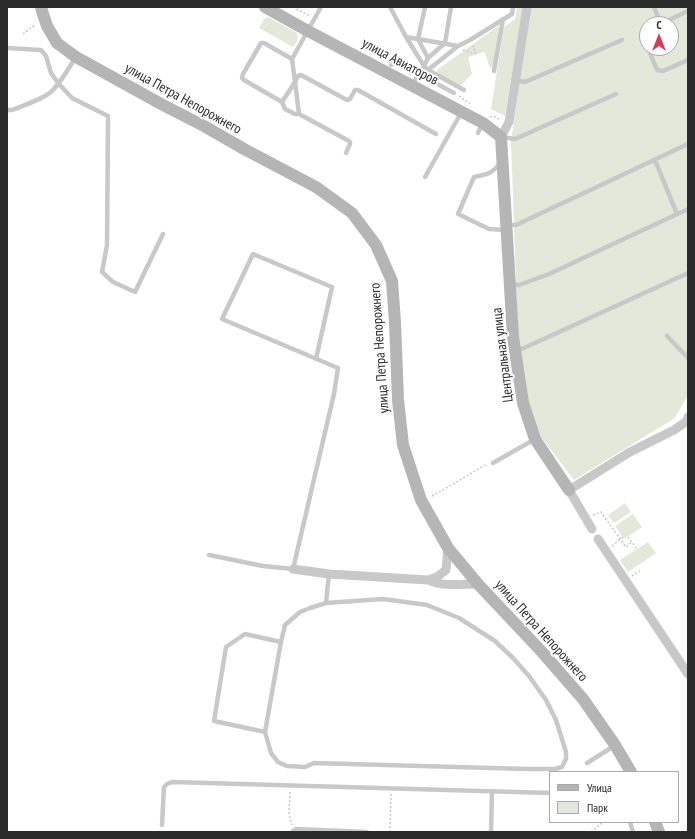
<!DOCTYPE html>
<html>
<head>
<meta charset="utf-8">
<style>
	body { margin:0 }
	#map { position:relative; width:695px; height:839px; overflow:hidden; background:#fff; font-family:"PT Sans Narrow",sans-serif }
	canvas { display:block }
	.frame { position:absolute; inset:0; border:8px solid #2b2b2b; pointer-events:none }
	.legend { position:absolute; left:549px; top:771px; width:130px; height:52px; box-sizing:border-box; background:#fff; border:1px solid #aaa; margin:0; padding:5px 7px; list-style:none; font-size:12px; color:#2b2b2b }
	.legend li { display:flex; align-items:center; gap:8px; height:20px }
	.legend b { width:20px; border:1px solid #aaa }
	.north { position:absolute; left:639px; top:16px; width:40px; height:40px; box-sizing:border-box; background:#fff; border:1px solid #aaa; border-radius:50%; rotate:0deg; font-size:11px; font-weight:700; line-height:16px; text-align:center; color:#2b2b2b }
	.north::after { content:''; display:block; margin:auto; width:14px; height:18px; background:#d63a57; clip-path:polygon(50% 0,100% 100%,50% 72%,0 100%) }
</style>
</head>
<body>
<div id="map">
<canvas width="695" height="839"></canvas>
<div class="frame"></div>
<ul class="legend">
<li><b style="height:5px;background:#b5b5b5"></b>Улица</li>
<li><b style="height:11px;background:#e3e8da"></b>Парк</li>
</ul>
<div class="north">С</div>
</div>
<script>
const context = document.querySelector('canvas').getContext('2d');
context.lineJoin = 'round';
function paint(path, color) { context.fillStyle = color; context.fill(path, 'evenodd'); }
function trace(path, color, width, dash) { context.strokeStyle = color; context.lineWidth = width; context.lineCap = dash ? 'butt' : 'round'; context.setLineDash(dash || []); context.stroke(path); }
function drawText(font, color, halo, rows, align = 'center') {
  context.font = font + ' "PT Sans Narrow",sans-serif'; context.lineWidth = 4; context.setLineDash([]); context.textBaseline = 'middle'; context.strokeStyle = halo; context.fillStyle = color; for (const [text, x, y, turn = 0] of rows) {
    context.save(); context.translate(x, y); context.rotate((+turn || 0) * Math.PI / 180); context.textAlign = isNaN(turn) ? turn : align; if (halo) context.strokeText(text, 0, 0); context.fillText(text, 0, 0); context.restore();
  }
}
const green = new Path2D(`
	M 517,7 L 523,7 L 505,116 L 491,109 L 504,27 L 515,19 Z
	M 531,7 L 688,7 L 688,395 L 675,418 L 574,480 L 526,417 L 518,338 L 511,141 ZM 647,24 L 671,24 L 671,48 L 647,48 Z
	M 268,17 L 297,33 C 299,39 297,42 293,47 L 259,28 L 264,19 Z
	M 497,27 L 499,28 L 499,29 L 494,63 L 491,68 L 490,69 L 485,52 L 468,57 L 472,74 L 460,86 L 437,73 L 437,70 Z
	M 625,503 L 631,512 L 614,523 L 608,515 Z
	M 633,514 L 642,527 L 624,539 L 615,526 Z
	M 648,542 L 656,553 L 628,572 L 620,560 Z`);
const path = new Path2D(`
	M 293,7 L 310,16
	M 23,34 L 35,25
	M 473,45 L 476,54
	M 463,50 L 476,54
	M 459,96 L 470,104
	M 490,117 L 493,116 L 501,120
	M 432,496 L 460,480 L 487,464
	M 593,515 L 601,512 L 626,547 L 632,542
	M 628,537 L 637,549
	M 612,546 L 623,537
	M 632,576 L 640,571
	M 290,792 L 289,814 L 292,825
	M 390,832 L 391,794
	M 591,832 L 603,822`);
const lane = new Path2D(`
	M 390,7 L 406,37 L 424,66 L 412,85
	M 425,7 L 418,39 L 428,58
	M 451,7 L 445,43 L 428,58 L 424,66 L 428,70 L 464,90
	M 654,7 L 660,22
	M 657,24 L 667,21 L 688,11
	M 647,29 L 644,31 L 642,34 L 647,46
	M 406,37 L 458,46 L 470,40 L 512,14 L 513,7
	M 7,48 L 41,50 L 46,56 L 51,73 L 58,83 L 72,98 L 108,116 L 107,245 L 102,272 L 113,282 L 135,292 L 163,234
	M 648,48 L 657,70 L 663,71 L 688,60
	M 292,59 L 295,82 L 282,102 L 244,80 L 242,78 L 243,74 L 261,43 L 264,43 L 292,59 L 321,7
	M 391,65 L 397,62 L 454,93
	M 428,70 L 458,46
	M 494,71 L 503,19
	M 515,80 L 525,82 L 622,40
	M 282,102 L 285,109 L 295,114 L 299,114 L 349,141 L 350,142 L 350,144 L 346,153
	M 7,110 L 12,110 C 24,105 42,100 52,91 C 61,82 68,70 75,58
	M 299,114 L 295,82 L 298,76 L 301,75 L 347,100 L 350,99 L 355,90 L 358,90 L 436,134
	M 478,133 L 482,124
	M 501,137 L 515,139 L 616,94
	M 654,160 L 657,165 L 677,214
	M 500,163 C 492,174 487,174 474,177 L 458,214 L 489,229 L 505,230
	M 425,177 L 461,113
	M 507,225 L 516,225 L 688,144
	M 510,285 L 519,285 L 549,274 L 688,209
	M 667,336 L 688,358
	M 516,350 L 524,348 L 688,273
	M 493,463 L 535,439
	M 209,555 L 263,566 L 293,569 L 334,394 L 338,368 L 222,319 L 253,254 L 332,287 L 316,359
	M 383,599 L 427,605 L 459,618 L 495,641 L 513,658 L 529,676 L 546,700 L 556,720 L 566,752 L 566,759 L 562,767 L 555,769 L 527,769 L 314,763 L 305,767 L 287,766 L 278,762 L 271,753 L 265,732 L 281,642 L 285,625 L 300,612 L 310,608 L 326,603 Z
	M 326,603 L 329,574
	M 265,732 L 214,721 L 226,647 L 245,634 L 281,642
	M 587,763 L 614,746
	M 630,822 L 633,832
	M 162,825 L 164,787 L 167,784 L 172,782 L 550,793
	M 292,832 L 296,829 L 367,832
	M 491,832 L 492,791`);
const street = new Path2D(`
	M 501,137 L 509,122 L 527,7
	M 592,529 L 569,490 L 630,452 L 674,430 L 687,421 L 688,417
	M 598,539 L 688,674
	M 293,569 L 329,574 L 428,580 L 437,577 L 446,570 L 448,548
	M 428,580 C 443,587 461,584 478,584`);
const secondary = new Path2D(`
	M 41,7 L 43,14 L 47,26 L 57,43 L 76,57 L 163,105 L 204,126 L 244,149 L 316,187 L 352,213 L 376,245 L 392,281 L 395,322 L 398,400 L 403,445 L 421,500 L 448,548 L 478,584 L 542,652 L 583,699 L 615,745 L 631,772
	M 265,7 L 308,31 L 483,123 L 501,137 L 513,337 L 523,403 L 535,439 L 569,490
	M 655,822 L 659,832`);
const streetNames = [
	["улица Авиаторов",400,62,28],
	["улица Петра Непорожнего",183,99,29],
	["улица Петра Непорожнего",380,348,-94],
	["Центральная улица",503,355,-97],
	["улица Петра Непорожнего",541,631,48]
];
paint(green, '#e3e8da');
trace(path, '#c8c8c8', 1.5, [2, 2]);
trace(lane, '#c8c8c8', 4.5);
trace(street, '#c8c8c8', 9);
trace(secondary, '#b5b5b5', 12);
drawText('14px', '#2b2b2b', '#fff', streetNames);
</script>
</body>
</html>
